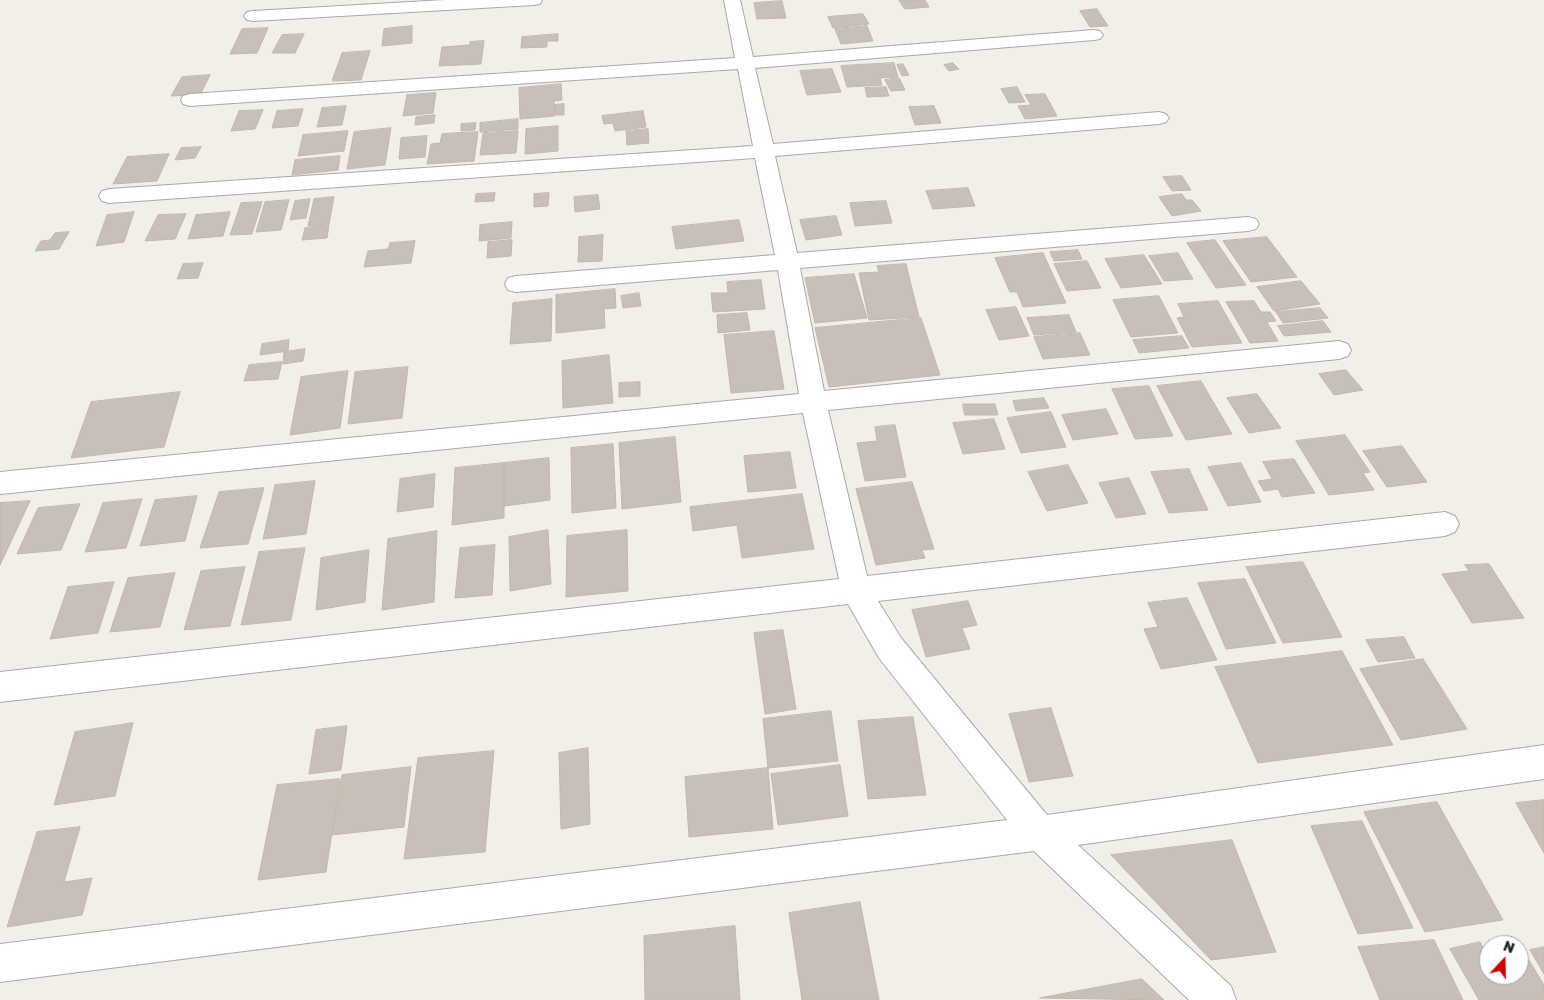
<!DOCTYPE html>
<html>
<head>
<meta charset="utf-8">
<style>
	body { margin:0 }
	#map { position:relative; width:1544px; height:1000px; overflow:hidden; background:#f2efe9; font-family:"Golos Text",sans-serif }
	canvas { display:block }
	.north { position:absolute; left:1479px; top:935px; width:50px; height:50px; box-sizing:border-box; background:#fff; border:1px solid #a7a7a7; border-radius:50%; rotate:21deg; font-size:14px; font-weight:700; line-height:20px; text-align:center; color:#222 }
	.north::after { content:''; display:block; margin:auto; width:18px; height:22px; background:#d40000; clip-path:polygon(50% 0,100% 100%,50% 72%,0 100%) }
</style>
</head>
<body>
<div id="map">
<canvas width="1544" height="1000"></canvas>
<div class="north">N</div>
</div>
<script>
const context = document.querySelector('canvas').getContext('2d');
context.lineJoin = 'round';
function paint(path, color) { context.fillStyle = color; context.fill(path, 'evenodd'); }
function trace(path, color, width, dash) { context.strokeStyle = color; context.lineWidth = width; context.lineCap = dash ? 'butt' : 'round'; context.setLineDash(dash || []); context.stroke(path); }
const building = new Path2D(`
	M 899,0 L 925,0 L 929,7 L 905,9 Z
	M 782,1 L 786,18 L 757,19 L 754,3 Z
	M 1097,9 L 1108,26 L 1090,27 L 1080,11 Z
	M 863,14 L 869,24 L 833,28 L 828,17 Z
	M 412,26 L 412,43 L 382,46 L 384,29 Z
	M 867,26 L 873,41 L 841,44 L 835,29 Z
	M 268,28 L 257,53 L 230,54 L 242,29 Z
	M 304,34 L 295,53 L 272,53 L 282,35 Z
	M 558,34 L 558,41 L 547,41 L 547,47 L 521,48 L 522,37 Z
	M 484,41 L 481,64 L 439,66 L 442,47 L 470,45 L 470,42 Z
	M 370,51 L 361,80 L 332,81 L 342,53 Z
	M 894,63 L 898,77 L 880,78 L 882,85 L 847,87 L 841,66 Z
	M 953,63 L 959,69 L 949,71 L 944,65 Z
	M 903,64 L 909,75 L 902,76 L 897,65 Z
	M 832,69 L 841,92 L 807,95 L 800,71 Z
	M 210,75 L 200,95 L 171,96 L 182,77 Z
	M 899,78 L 905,90 L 891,91 L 885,80 Z
	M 561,84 L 562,100 L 554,101 L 555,116 L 520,119 L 519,88 Z
	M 886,87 L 889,96 L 867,97 L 865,88 Z
	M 1017,87 L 1025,102 L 1009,103 L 1001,89 Z
	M 436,93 L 433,113 L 403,116 L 407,95 Z
	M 1045,94 L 1057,116 L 1025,119 L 1018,106 L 1031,105 L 1025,95 Z
	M 564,104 L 564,115 L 556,115 L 555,105 Z
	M 346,106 L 342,125 L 317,127 L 322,108 Z
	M 934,106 L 941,123 L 915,125 L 909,107 Z
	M 303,109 L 298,126 L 272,128 L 277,111 Z
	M 263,110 L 255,129 L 231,131 L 239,111 Z
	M 643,111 L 646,127 L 615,131 L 613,123 L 604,124 L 602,116 Z
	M 435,115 L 434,123 L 415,125 L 416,117 Z
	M 518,119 L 518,129 L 480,132 L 480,123 Z
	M 476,123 L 475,130 L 461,131 L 461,124 Z
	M 558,126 L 558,151 L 525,154 L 526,129 Z
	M 391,128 L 385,165 L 347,169 L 354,132 Z
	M 648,129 L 649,143 L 627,145 L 626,131 Z
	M 348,131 L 344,151 L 298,156 L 303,135 Z
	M 518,131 L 516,153 L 480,155 L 483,133 Z
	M 478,132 L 474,161 L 427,164 L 431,144 L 440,143 L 442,134 Z
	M 427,136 L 425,157 L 399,159 L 401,138 Z
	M 201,147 L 195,158 L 175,160 L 181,148 Z
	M 169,154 L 157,181 L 113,184 L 127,157 Z
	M 340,156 L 338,170 L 292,175 L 295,160 Z
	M 1182,176 L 1191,190 L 1172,191 L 1163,177 Z
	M 968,188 L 975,206 L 933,209 L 926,191 Z
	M 495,193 L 494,201 L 475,202 L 476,194 Z
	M 549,193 L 548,206 L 534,207 L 534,194 Z
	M 1182,194 L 1186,200 L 1192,200 L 1201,211 L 1172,216 L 1159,197 Z
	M 598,195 L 600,209 L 575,212 L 574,197 Z
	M 334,197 L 329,224 L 308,226 L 314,199 Z
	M 310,199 L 306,218 L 290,220 L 295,201 Z
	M 289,200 L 281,230 L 256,232 L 265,202 Z
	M 886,201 L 892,223 L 855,226 L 850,203 Z
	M 262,202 L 252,234 L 230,235 L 241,203 Z
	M 134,212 L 124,242 L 96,246 L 107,215 Z
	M 230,212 L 223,236 L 188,239 L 196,215 Z
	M 186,214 L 175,239 L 145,241 L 158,215 Z
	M 836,216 L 842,235 L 806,240 L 800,220 Z
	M 739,220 L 744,241 L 676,249 L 672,227 Z
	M 512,222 L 511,238 L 479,241 L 480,225 Z
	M 329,225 L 327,238 L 302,240 L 305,228 Z
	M 69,232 L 59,249 L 35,251 L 41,241 L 50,240 L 55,233 Z
	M 603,235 L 602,261 L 578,262 L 579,237 Z
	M 1267,237 L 1297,277 L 1251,282 L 1223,241 Z
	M 512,240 L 511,256 L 487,258 L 488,242 Z
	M 1215,240 L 1246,285 L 1216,288 L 1187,243 Z
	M 415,241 L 411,263 L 364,267 L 368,251 L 388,249 L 390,243 Z
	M 1078,250 L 1082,259 L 1054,261 L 1050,252 Z
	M 1043,253 L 1066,303 L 1023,307 L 1017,292 L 1010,292 L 995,258 Z
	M 1178,253 L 1193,279 L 1164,281 L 1149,256 Z
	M 1144,255 L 1162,284 L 1121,288 L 1105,259 Z
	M 1087,261 L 1101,288 L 1067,291 L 1054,264 Z
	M 203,263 L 198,278 L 177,279 L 183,264 Z
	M 906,264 L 919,317 L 869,320 L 859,273 L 879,272 L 877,266 Z
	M 854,274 L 867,318 L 815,323 L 805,278 Z
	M 761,280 L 765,309 L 713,312 L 711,293 L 728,293 L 727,282 Z
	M 1301,281 L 1320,304 L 1274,311 L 1257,287 Z
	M 615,289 L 616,308 L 604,309 L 605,328 L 556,333 L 556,295 Z
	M 639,293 L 641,306 L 623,308 L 621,296 Z
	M 1159,296 L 1178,333 L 1131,337 L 1113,300 Z
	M 552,299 L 551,341 L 510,344 L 513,303 Z
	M 1218,301 L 1242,343 L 1192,347 L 1177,318 L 1184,317 L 1178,304 Z
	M 1254,301 L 1261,312 L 1270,312 L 1276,321 L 1267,322 L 1278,341 L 1250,343 L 1226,302 Z
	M 1016,307 L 1029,336 L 999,340 L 986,310 Z
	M 1320,308 L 1328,318 L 1283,323 L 1276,312 Z
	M 747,313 L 750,330 L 718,333 L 717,315 Z
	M 1069,315 L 1076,332 L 1034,335 L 1027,318 Z
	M 921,318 L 940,375 L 829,387 L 815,328 Z
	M 1323,321 L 1331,332 L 1284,336 L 1278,326 Z
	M 774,331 L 784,389 L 731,393 L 724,335 Z
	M 1080,333 L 1090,355 L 1043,359 L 1034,337 Z
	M 1182,336 L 1189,348 L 1139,353 L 1133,340 Z
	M 289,340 L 288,351 L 260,355 L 262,344 Z
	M 305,349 L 303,361 L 283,364 L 284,352 Z
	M 609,355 L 613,403 L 563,408 L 562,361 Z
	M 282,362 L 278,379 L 244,381 L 249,365 Z
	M 408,367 L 402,418 L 348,424 L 355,372 Z
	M 1346,370 L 1363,390 L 1334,395 L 1319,374 Z
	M 348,371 L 340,428 L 290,435 L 301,377 Z
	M 1201,381 L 1232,434 L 1186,440 L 1157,386 Z
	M 640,382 L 640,396 L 619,397 L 619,383 Z
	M 1149,386 L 1173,436 L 1135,439 L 1112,389 Z
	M 180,392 L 164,447 L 71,458 L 91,402 Z
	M 1257,394 L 1281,428 L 1249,433 L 1227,398 Z
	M 1044,398 L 1049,408 L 1016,411 L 1013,401 Z
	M 963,404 L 995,404 L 998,415 L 965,415 Z
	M 1106,409 L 1118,434 L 1073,440 L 1062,415 Z
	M 1051,412 L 1066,447 L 1021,453 L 1007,418 Z
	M 994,419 L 1005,449 L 963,454 L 953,423 Z
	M 895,425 L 906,477 L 865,481 L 857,443 L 877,441 L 875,427 Z
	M 1345,435 L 1370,472 L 1363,473 L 1374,490 L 1329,495 L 1296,441 Z
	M 675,437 L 681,502 L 622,509 L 619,443 Z
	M 613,444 L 616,508 L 572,513 L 571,448 Z
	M 1402,446 L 1427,482 L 1387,487 L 1363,451 Z
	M 790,452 L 796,488 L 748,492 L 744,456 Z
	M 549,458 L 550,500 L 504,506 L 504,463 Z
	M 1294,459 L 1315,493 L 1282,497 L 1278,489 L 1264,491 L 1258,481 L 1272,479 L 1263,462 Z
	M 504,463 L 504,518 L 452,525 L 455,468 Z
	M 1241,463 L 1261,502 L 1228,506 L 1208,467 Z
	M 1068,465 L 1088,503 L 1047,511 L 1028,472 Z
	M 1189,469 L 1208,510 L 1169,513 L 1151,472 Z
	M 435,474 L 433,507 L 397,512 L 400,479 Z
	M 1129,478 L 1146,514 L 1116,518 L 1099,483 Z
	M 315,481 L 306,534 L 263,539 L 275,485 Z
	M 912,482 L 934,549 L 922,550 L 925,558 L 876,565 L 856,489 Z
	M 264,488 L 248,544 L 200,548 L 219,492 Z
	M 802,494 L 814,549 L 742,558 L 737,525 L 693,531 L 690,507 Z
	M 197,496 L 185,541 L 140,546 L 155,500 Z
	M 142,499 L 126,548 L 85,552 L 103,503 Z
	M 30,501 L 0,565 L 0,503 Z
	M 80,504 L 61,550 L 17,554 L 38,508 Z
	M 548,530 L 551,584 L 510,591 L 509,537 Z
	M 627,530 L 628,591 L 566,597 L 567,536 Z
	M 437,531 L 434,602 L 382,610 L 388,539 Z
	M 495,545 L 492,595 L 455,598 L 460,548 Z
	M 305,548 L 291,620 L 241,625 L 259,552 Z
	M 369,550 L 365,602 L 316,610 L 321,558 Z
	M 1303,562 L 1342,637 L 1283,643 L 1246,567 Z
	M 1489,564 L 1524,618 L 1472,623 L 1442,574 L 1469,571 L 1465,565 Z
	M 245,567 L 230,626 L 184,630 L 201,571 Z
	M 175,573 L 160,627 L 110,632 L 128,578 Z
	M 1245,579 L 1276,643 L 1226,649 L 1198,583 Z
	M 114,582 L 98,633 L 50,639 L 68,587 Z
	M 1187,598 L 1217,660 L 1161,669 L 1144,629 L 1158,627 L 1148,603 Z
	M 968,601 L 977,625 L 962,628 L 970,649 L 926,657 L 912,610 Z
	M 783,630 L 796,709 L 765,714 L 754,633 Z
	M 1404,637 L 1415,658 L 1378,662 L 1366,640 Z
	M 1342,651 L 1393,745 L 1258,763 L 1215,667 Z
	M 1423,659 L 1467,729 L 1401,740 L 1360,669 Z
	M 1051,708 L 1073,776 L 1029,782 L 1009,714 Z
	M 831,711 L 838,761 L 768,768 L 763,719 Z
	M 913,717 L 926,795 L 868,799 L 858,721 Z
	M 133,723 L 115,796 L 54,805 L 75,732 Z
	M 347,726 L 341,770 L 309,774 L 316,730 Z
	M 588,748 L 590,824 L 561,829 L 559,753 Z
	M 494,751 L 485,852 L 404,859 L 418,758 Z
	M 840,765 L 848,816 L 778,825 L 771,774 Z
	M 411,767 L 404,827 L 332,835 L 342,775 Z
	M 768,768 L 773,829 L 689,837 L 685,777 Z
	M 340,779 L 326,872 L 258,880 L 277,785 Z
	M 1544,800 L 1544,853 L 1516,803 Z
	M 1437,802 L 1503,920 L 1425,932 L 1364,812 Z
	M 1362,821 L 1413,928 L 1358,934 L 1311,826 Z
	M 80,827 L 64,882 L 92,878 L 82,915 L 7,927 L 37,832 Z
	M 1232,840 L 1276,952 L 1211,960 L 1111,855 Z
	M 860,902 L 879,1000 L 802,1000 L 789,913 Z
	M 735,926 L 740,1000 L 645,1000 L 644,936 Z
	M 1434,940 L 1463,1000 L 1380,1000 L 1358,947 Z
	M 1480,942 L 1489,958 L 1489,975 L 1519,975 L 1519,953 L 1524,952 L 1544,985 L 1544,1000 L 1479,1000 L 1450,949 Z
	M 1544,947 L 1544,974 L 1530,950 Z
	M 1142,979 L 1164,1000 L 1040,998 Z`);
const minor = new Path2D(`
	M 445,0 L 542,0 L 540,4 L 534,5 L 253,21 L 247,20 L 244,16 L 247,12 L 253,11 Z
	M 724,0 L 740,0 L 753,57 L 1094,30 L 1100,31 L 1103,35 L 1100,39 L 1094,40 L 755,68 L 773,144 L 1159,112 L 1166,114 L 1169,118 L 1166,122 L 1159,124 L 775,156 L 797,253 L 1248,217 L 1256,219 L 1259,224 L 1256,229 L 1248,231 L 800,268 L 824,391 L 1339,341 L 1348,344 L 1351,350 L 1348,356 L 1339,359 L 828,410 L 867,576 L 1445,512 L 1455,516 L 1459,524 L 1455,532 L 1445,536 L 878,601 L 901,638 L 1047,815 L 1544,745 L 1544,779 L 1078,845 L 1231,986 L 1236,1000 L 1189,1000 L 1034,851 L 0,982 L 0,944 L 1007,820 L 879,658 L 848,604 L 0,702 L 0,672 L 839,579 L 803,413 L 0,494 L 0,472 L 799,394 L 778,270 L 516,292 L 508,290 L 505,284 L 508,278 L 516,276 L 775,255 L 755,158 L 109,203 L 102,201 L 99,196 L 102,191 L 109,189 L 753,146 L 738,69 L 190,106 L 183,104 L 181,100 L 183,96 L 190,94 L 735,58 Z`);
paint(building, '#c7bfb8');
trace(building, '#c4b6ab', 1);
trace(minor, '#a9a9a9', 2);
paint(minor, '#fff');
</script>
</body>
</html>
